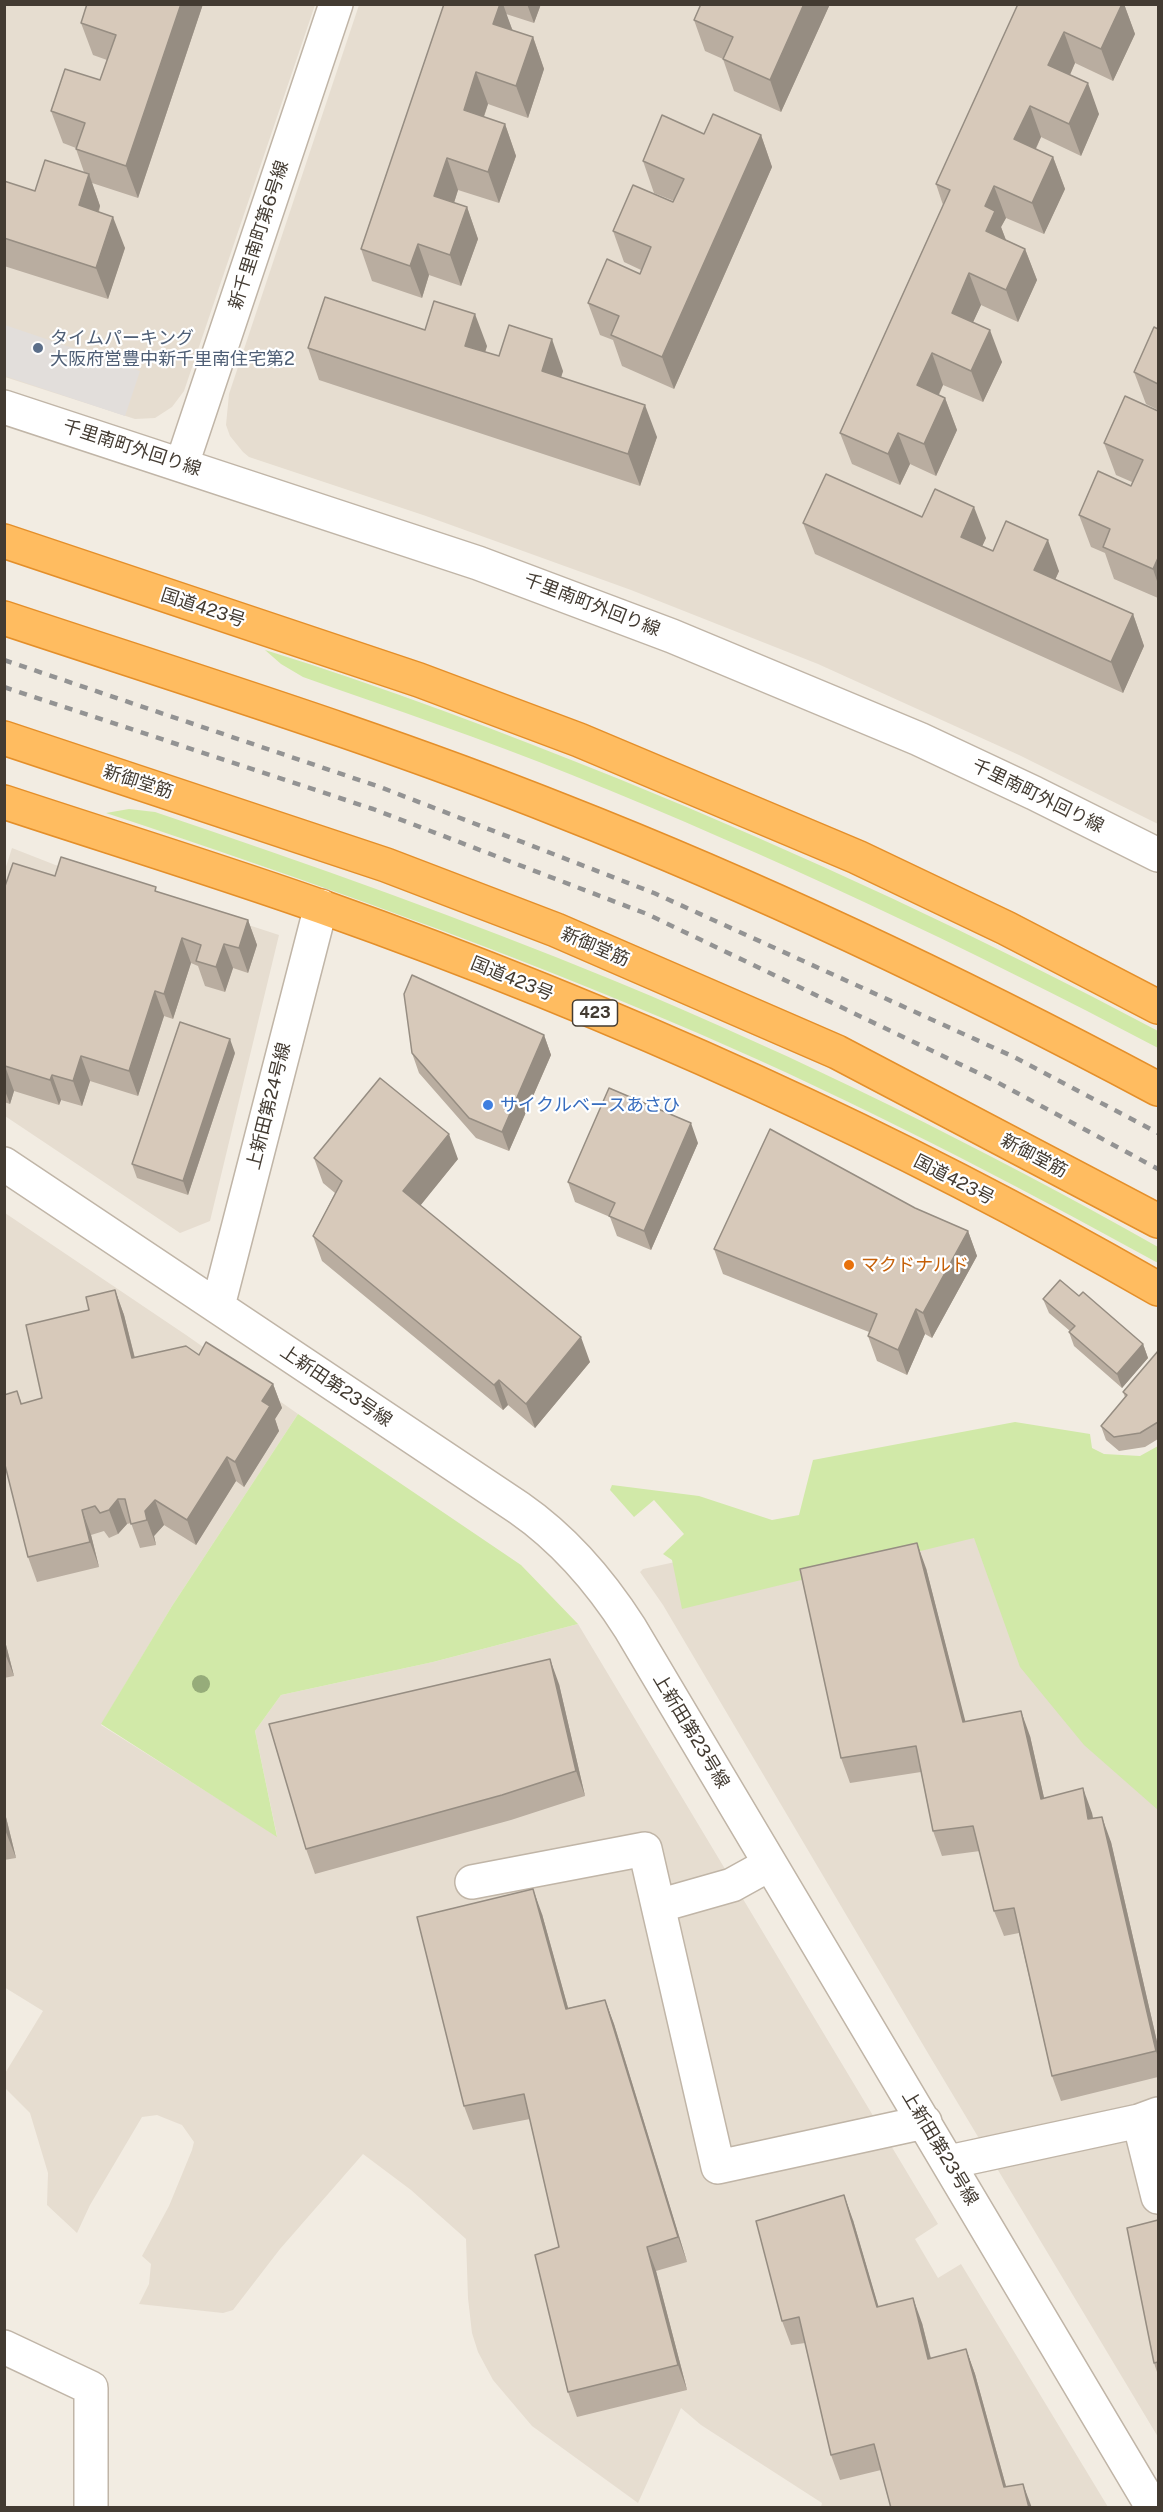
<!DOCTYPE html>
<html>
<head>
<meta charset="utf-8">
<style>
	body { margin:0 }
	#map { position:relative; width:1163px; height:2512px; overflow:hidden; background:#f2ece2; font-family:"Public Sans",sans-serif }
	canvas { display:block }
	.frame { position:absolute; inset:0; border:6px solid #433b32; pointer-events:none }
</style>
</head>
<body>
<div id="map">
<canvas width="1163" height="2512"></canvas>
<div class="frame"></div>
</div>
<script>
const context = document.querySelector('canvas').getContext('2d');
context.lineJoin = 'round';
function paint(path, color) { context.fillStyle = color; context.fill(path, 'evenodd'); }
function trace(path, color, width, dash) { context.strokeStyle = color; context.lineWidth = width; context.lineCap = dash ? 'butt' : 'round'; context.setLineDash(dash || []); context.stroke(path); }
function drawText(font, color, halo, rows, align = 'center') {
  context.font = font + ' "Public Sans","Noto Sans JP",sans-serif'; context.lineWidth = 4.5; context.setLineDash([]); context.textBaseline = 'middle'; context.strokeStyle = halo; context.fillStyle = color; for (const [text, x, y, turn = 0] of rows) {
    context.save(); context.translate(x, y); context.rotate((+turn || 0) * Math.PI / 180); context.textAlign = isNaN(turn) ? turn : align; if (halo) context.strokeText(text, 0, 0); context.fillText(text, 0, 0); context.restore();
  }
}
const residential = new Path2D(`
	M 5,5 L 315,5 L 184,391 L 172,407 L 155,418 L 135,419 L 5,377 Z
	M 359,5 L 1158,5 L 1158,824 L 1019,755 L 818,664 L 631,590 L 426,516 L 249,457 L 243,452 L 230,436 L 226,425 L 229,394 Z
	M 12,848 L 81,875 L 83,871 L 279,935 L 210,1221 L 180,1233 L 5,1116 L 4,873 Z
	M 5,1213 L 189,1337 L 298,1414 L 172,1606 L 101,1725 L 277,1836 L 255,1731 L 281,1695 L 433,1662 L 578,1624 L 938,2224 L 915,2239 L 938,2278 L 961,2264 L 1108,2507 L 821,2507 L 822,2503 L 701,2425 L 681,2408 L 638,2503 L 532,2426 L 493,2380 L 478,2352 L 472,2333 L 468,2298 L 466,2239 L 411,2190 L 363,2154 L 280,2249 L 233,2310 L 223,2313 L 139,2304 L 149,2284 L 151,2264 L 142,2256 L 169,2206 L 192,2150 L 194,2142 L 182,2125 L 157,2115 L 142,2117 L 90,2205 L 77,2233 L 47,2205 L 48,2173 L 30,2113 L 5,2088 L 4,2075 L 43,2011 L 4,1987 Z
	M 978,1496 L 1158,1796 L 1158,2437 L 932,2060 L 663,1605 L 640,1572 L 643,1569 Z`);
const green = new Path2D(`
	M 265,650 C 385,687 502,732 619,779 C 803,854 983,938 1158,1031 L 1158,1048 C 967,947 772,856 572,775 C 483,739 393,709 303,677 L 281,664 Z
	M 129,809 L 155,812 C 310,864 464,919 615,981 C 801,1058 983,1148 1158,1247 L 1158,1263 C 1009,1181 857,1102 700,1034 C 506,950 307,880 106,813 Z
	M 298,1414 L 521,1565 L 578,1624 L 433,1662 L 281,1695 L 255,1731 L 277,1837 L 101,1724 L 172,1606 Z
	M 1015,1422 L 1090,1434 L 1092,1448 L 1104,1454 L 1140,1456 L 1158,1446 L 1158,1810 L 1084,1745 L 1020,1667 L 974,1538 L 682,1609 L 672,1560 L 663,1554 L 684,1534 L 654,1500 L 634,1517 L 610,1490 L 612,1485 L 699,1496 L 772,1520 L 799,1515 L 813,1460 Z`);
const parking = new Path2D(`
	M 5,325 L 140,371 L 125,416 L 5,376 Z`);
const minor = new Path2D(`
	M 4,407 L 478,563 L 672,636 L 919,739 L 1034,793 L 1158,855
	M 182,464 L 336,4
	M 4,1164 L 519,1508 C 565,1540 600,1581 630,1628 L 1153,2508
	M 218,1306 L 321,906
	M 472,1882 L 645,1849 L 718,2167 L 925,2122
	M 658,1906 L 732,1885 L 770,1864
	M 1139,2121 L 1158,2197
	M 949,2162 L 1139,2121 L 1158,2114
	M 4,2347 L 91,2388 L 91,2508`);
const highway = new Path2D(`
	M 4,541 L 419,680 L 579,740 L 857,857 L 1006,928 L 1158,1007
	M 4,618 C 191,680 379,738 562,811 C 766,891 965,986 1158,1089
	M 4,738 L 386,865 L 556,930 L 837,1052 L 1158,1221
	M 4,802 C 110,837 217,870 322,907 C 610,1009 893,1136 1158,1289`);
const rail = new Path2D(`
	M 4,660 L 380,787 L 654,893 L 1014,1057 L 1158,1133
	M 4,687 L 373,809 L 647,914 L 995,1081 L 1158,1169`);
const trees = [
	[201,1684]
];
const wall = new Path2D(`
	M 87,4 L 203,4 L 138,198 L 92,183 L 100,206 L 99,212 L 125,248 L 108,299 L 4,266 L 4,181 L 35,191 L 84,172 L 76,149 L 76,148 L 63,143 L 51,111 L 100,80 L 107,60 L 93,55 L 81,23 Z
	M 444,4 L 541,4 L 534,23 L 506,14 L 513,31 L 533,37 L 544,69 L 528,118 L 488,104 L 484,117 L 505,124 L 516,156 L 499,203 L 458,190 L 454,203 L 467,207 L 478,239 L 461,286 L 429,275 L 422,298 L 372,281 L 361,249 Z
	M 701,4 L 830,4 L 781,112 L 734,91 L 723,59 L 705,51 L 694,20 Z
	M 1018,4 L 1124,4 L 1135,34 L 1113,81 L 1075,63 L 1070,75 L 1099,114 L 1081,156 L 1041,137 L 1036,149 L 1053,157 L 1065,189 L 1044,234 L 1006,218 L 1001,227 L 1006,240 L 1025,249 L 1037,280 L 1018,322 L 981,305 L 973,322 L 1002,362 L 983,402 L 943,385 L 939,395 L 945,398 L 957,430 L 936,476 L 910,464 L 900,485 L 852,464 L 840,433 L 943,205 L 936,184 Z
	M 704,134 L 761,135 L 772,167 L 674,389 L 622,366 L 613,340 L 600,335 L 588,303 L 640,274 L 641,270 L 624,262 L 613,231 L 673,202 L 674,201 L 654,193 L 643,161 Z
	M 1158,329 L 1158,410 L 1146,404 L 1134,372 Z
	M 425,330 L 487,346 L 485,352 L 499,356 L 563,371 L 561,377 L 657,437 L 640,486 L 319,380 L 308,348 Z
	M 1158,411 L 1158,598 L 1114,579 L 1105,553 L 1091,547 L 1079,515 L 1131,486 L 1132,482 L 1116,475 L 1104,443 Z
	M 922,517 L 986,538 L 982,546 L 993,551 L 1059,571 L 1055,580 L 1133,614 L 1144,646 L 1123,693 L 815,554 L 803,523 Z
	M 55,876 L 158,892 L 248,920 L 257,945 L 248,973 L 233,968 L 225,992 L 205,986 L 198,966 L 191,963 L 173,1019 L 164,1016 L 138,1096 L 90,1081 L 82,1106 L 61,1100 L 59,1105 L 14,1091 L 10,1104 L 4,1102 L 4,889 Z
	M 544,1035 L 551,1055 L 509,1151 L 476,1138 L 419,1073 L 412,1053 Z
	M 235,1053 L 188,1195 L 137,1178 L 132,1164 Z
	M 698,1143 L 651,1250 L 617,1236 L 610,1217 L 575,1202 L 568,1182 Z
	M 314,1158 L 458,1159 L 420,1205 L 590,1362 L 535,1428 L 508,1405 L 503,1410 L 322,1261 L 313,1236 L 335,1193 L 323,1183 Z
	M 915,1208 L 968,1231 L 977,1256 L 932,1338 L 925,1334 L 907,1375 L 877,1361 L 868,1336 L 869,1332 L 723,1274 L 714,1249 Z
	M 115,1290 L 124,1315 L 135,1358 L 199,1355 L 273,1384 L 282,1408 L 275,1419 L 279,1431 L 244,1487 L 236,1481 L 196,1545 L 164,1525 L 154,1536 L 156,1545 L 140,1548 L 131,1523 L 127,1524 L 118,1534 L 109,1538 L 104,1531 L 91,1535 L 99,1567 L 37,1582 L 28,1557 L 17,1391 L 22,1404 L 42,1398 L 89,1310 Z
	M 1079,1296 L 1143,1344 L 1148,1358 L 1122,1388 L 1074,1346 L 1069,1332 L 1070,1331 L 1049,1313 L 1043,1299 Z
	M 1158,1351 L 1158,1439 L 1145,1447 L 1119,1451 L 1106,1440 L 1101,1426 L 1125,1397 L 1123,1392 Z
	M 926,1568 L 965,1722 L 1030,1736 L 1044,1798 L 1092,1813 L 1093,1818 L 1111,1842 L 1158,2046 L 1158,2077 L 1061,2101 L 1052,2076 L 1019,1933 L 1004,1936 L 994,1911 L 980,1851 L 942,1856 L 933,1831 L 921,1772 L 850,1783 L 841,1758 Z
	M 4,1637 L 14,1676 L 4,1678 Z
	M 559,1684 L 585,1796 L 511,1820 L 315,1874 L 306,1849 Z
	M 4,1809 L 16,1858 L 4,1860 Z
	M 542,1914 L 568,2008 L 605,2000 L 614,2024 L 687,2262 L 656,2271 L 687,2390 L 577,2417 L 568,2392 L 559,2247 L 530,2119 L 473,2130 L 464,2106 Z
	M 853,2220 L 878,2306 L 922,2323 L 931,2358 L 966,2349 L 975,2374 L 1006,2486 L 1028,2508 L 881,2470 L 840,2480 L 831,2455 L 805,2343 L 791,2345 L 782,2321 Z
	M 1158,2220 L 1158,2375 L 1154,2363 Z`);
const shadedWall = new Path2D(`
	M 181,4 L 203,4 L 138,198 L 126,166 Z
	M 500,4 L 503,4 L 513,32 L 493,24 Z
	M 527,4 L 541,4 L 534,23 Z
	M 804,4 L 830,4 L 781,112 L 770,80 Z
	M 1122,4 L 1124,4 L 1135,34 L 1113,81 L 1101,49 Z
	M 1064,32 L 1075,63 L 1060,97 L 1048,65 Z
	M 533,37 L 544,69 L 528,118 L 516,86 Z
	M 476,72 L 488,104 L 475,142 L 464,110 Z
	M 1088,83 L 1099,114 L 1081,156 L 1069,124 Z
	M 1030,106 L 1041,137 L 1025,171 L 1014,139 Z
	M 505,124 L 516,156 L 499,203 L 488,172 Z
	M 761,135 L 772,167 L 674,389 L 662,357 Z
	M 1053,157 L 1065,189 L 1044,234 L 1032,203 Z
	M 447,158 L 458,190 L 446,228 L 434,196 Z
	M 89,174 L 100,206 L 90,237 L 79,205 Z
	M 994,186 L 1006,218 L 1001,227 L 1007,243 L 986,231 L 985,206 Z
	M 467,207 L 478,239 L 461,286 L 450,255 Z
	M 113,217 L 125,248 L 108,299 L 96,268 Z
	M 418,244 L 429,275 L 422,298 L 410,266 Z
	M 1025,249 L 1037,280 L 1018,322 L 1006,290 Z
	M 969,273 L 981,305 L 963,344 L 952,313 Z
	M 475,314 L 487,346 L 477,377 L 465,346 Z
	M 990,330 L 1002,362 L 983,402 L 971,371 Z
	M 552,339 L 563,371 L 553,403 L 542,371 Z
	M 932,353 L 943,385 L 928,417 L 917,385 Z
	M 945,398 L 957,430 L 936,476 L 924,444 Z
	M 645,405 L 657,437 L 640,486 L 628,454 Z
	M 898,433 L 910,464 L 900,485 L 888,454 Z
	M 974,507 L 986,538 L 972,568 L 961,537 Z
	M 1048,540 L 1059,571 L 1045,602 L 1034,570 Z
	M 1158,558 L 1158,584 L 1153,569 Z
	M 1133,614 L 1144,646 L 1123,693 L 1111,662 Z
	M 248,920 L 257,945 L 248,973 L 239,948 Z
	M 182,938 L 191,963 L 173,1019 L 164,994 Z
	M 224,944 L 233,968 L 225,992 L 216,967 Z
	M 155,991 L 164,1016 L 138,1096 L 129,1071 Z
	M 544,1035 L 551,1055 L 509,1151 L 502,1132 Z
	M 230,1039 L 235,1053 L 188,1195 L 183,1181 Z
	M 81,1056 L 90,1081 L 82,1106 L 73,1081 Z
	M 5,1066 L 14,1091 L 10,1104 L 4,1088 L 4,1069 Z
	M 52,1075 L 61,1100 L 59,1105 L 50,1080 Z
	M 691,1123 L 698,1143 L 651,1250 L 644,1231 Z
	M 449,1134 L 458,1159 L 412,1216 L 403,1191 Z
	M 968,1231 L 977,1256 L 932,1338 L 923,1313 Z
	M 115,1290 L 124,1315 L 141,1383 L 132,1358 Z
	M 916,1309 L 925,1334 L 907,1375 L 898,1350 Z
	M 581,1337 L 590,1362 L 535,1428 L 526,1404 Z
	M 1143,1344 L 1148,1358 L 1122,1388 L 1117,1374 Z
	M 499,1380 L 508,1405 L 503,1410 L 494,1385 Z
	M 273,1384 L 282,1408 L 275,1419 L 279,1431 L 244,1487 L 235,1462 L 262,1401 Z
	M 227,1457 L 236,1481 L 196,1545 L 187,1520 Z
	M 118,1499 L 127,1524 L 118,1534 L 109,1510 Z
	M 155,1500 L 164,1525 L 154,1536 L 156,1545 L 147,1520 L 145,1511 Z
	M 82,1510 L 91,1535 L 99,1567 L 90,1542 Z
	M 917,1543 L 926,1568 L 972,1747 L 963,1722 Z
	M 4,1637 L 14,1676 L 4,1651 Z
	M 550,1659 L 559,1684 L 585,1796 L 576,1771 Z
	M 1021,1711 L 1030,1736 L 1050,1824 L 1041,1799 Z
	M 1083,1788 L 1092,1813 L 1097,1843 L 1088,1819 Z
	M 4,1809 L 16,1858 L 4,1827 Z
	M 1102,1817 L 1111,1842 L 1158,2046 L 1158,2057 L 1156,2051 Z
	M 533,1889 L 542,1914 L 575,2033 L 566,2009 Z
	M 605,2000 L 614,2024 L 687,2262 L 678,2237 Z
	M 844,2195 L 853,2220 L 886,2332 L 877,2307 Z
	M 647,2247 L 656,2271 L 687,2390 L 678,2365 Z
	M 913,2298 L 922,2323 L 937,2384 L 928,2359 Z
	M 966,2349 L 975,2374 L 1012,2508 L 1004,2487 Z
	M 1023,2484 L 1032,2508 L 1029,2508 Z`);
const building = new Path2D(`
	M 87,4 L 181,4 L 126,166 L 76,149 L 85,123 L 51,111 L 65,69 L 100,80 L 116,35 L 81,23 Z
	M 444,4 L 500,4 L 493,24 L 533,37 L 516,86 L 476,72 L 464,110 L 505,124 L 488,172 L 447,158 L 434,196 L 467,207 L 450,255 L 418,244 L 410,266 L 361,249 Z
	M 701,4 L 804,4 L 770,80 L 723,59 L 733,37 L 694,20 Z
	M 1018,4 L 1122,4 L 1101,49 L 1064,32 L 1048,65 L 1088,83 L 1069,124 L 1030,106 L 1014,139 L 1053,157 L 1032,203 L 994,186 L 985,206 L 995,211 L 986,231 L 1025,249 L 1006,290 L 969,273 L 952,313 L 990,330 L 971,371 L 932,353 L 917,385 L 945,398 L 924,444 L 898,433 L 888,454 L 840,433 L 950,190 L 936,184 Z
	M 713,114 L 761,135 L 662,357 L 611,335 L 619,316 L 588,303 L 607,259 L 640,274 L 651,247 L 613,231 L 633,185 L 673,202 L 684,179 L 643,161 L 662,115 L 704,134 Z
	M 45,160 L 89,174 L 79,205 L 113,217 L 96,268 L 4,238 L 4,181 L 35,191 Z
	M 325,297 L 425,330 L 434,301 L 475,314 L 465,346 L 499,356 L 509,325 L 552,339 L 542,371 L 645,405 L 628,454 L 308,348 Z
	M 1154,327 L 1158,329 L 1158,384 L 1134,372 Z
	M 1125,396 L 1158,411 L 1158,558 L 1153,569 L 1103,547 L 1110,529 L 1079,515 L 1098,471 L 1131,486 L 1143,460 L 1104,443 Z
	M 826,474 L 922,517 L 935,489 L 974,507 L 961,537 L 993,551 L 1006,521 L 1048,540 L 1034,570 L 1133,614 L 1111,662 L 803,523 Z
	M 61,857 L 156,887 L 155,891 L 248,920 L 239,948 L 224,944 L 216,967 L 196,961 L 201,945 L 182,938 L 164,994 L 155,991 L 129,1071 L 81,1056 L 73,1081 L 52,1075 L 50,1080 L 5,1066 L 4,1069 L 4,889 L 13,863 L 55,876 Z
	M 412,975 L 544,1035 L 502,1132 L 469,1118 L 412,1053 L 404,994 Z
	M 180,1022 L 230,1039 L 183,1181 L 132,1164 Z
	M 380,1078 L 449,1134 L 403,1191 L 581,1337 L 526,1404 L 499,1380 L 494,1385 L 313,1236 L 342,1181 L 314,1158 Z
	M 609,1088 L 691,1123 L 644,1231 L 609,1216 L 615,1203 L 568,1182 Z
	M 770,1129 L 915,1208 L 968,1231 L 923,1313 L 916,1309 L 898,1350 L 868,1336 L 877,1314 L 714,1249 Z
	M 1060,1280 L 1079,1296 L 1083,1292 L 1143,1344 L 1117,1374 L 1069,1332 L 1075,1326 L 1043,1299 Z
	M 115,1290 L 132,1358 L 186,1346 L 199,1355 L 206,1342 L 273,1384 L 262,1401 L 270,1406 L 235,1462 L 227,1457 L 187,1520 L 155,1500 L 145,1511 L 147,1520 L 131,1524 L 125,1499 L 118,1499 L 109,1510 L 100,1513 L 95,1506 L 82,1510 L 90,1542 L 28,1557 L 4,1461 L 4,1395 L 17,1391 L 21,1404 L 42,1398 L 26,1325 L 89,1310 L 86,1297 Z
	M 1158,1351 L 1158,1422 L 1140,1433 L 1114,1437 L 1101,1426 L 1127,1395 L 1123,1392 Z
	M 917,1543 L 963,1722 L 1021,1711 L 1041,1799 L 1083,1788 L 1088,1819 L 1102,1817 L 1156,2051 L 1052,2076 L 1014,1908 L 994,1911 L 973,1826 L 933,1831 L 916,1746 L 841,1758 L 800,1569 Z
	M 550,1659 L 576,1771 L 502,1795 L 306,1849 L 269,1724 Z
	M 533,1889 L 566,2009 L 605,2000 L 678,2237 L 647,2247 L 678,2365 L 568,2392 L 535,2255 L 559,2247 L 524,2094 L 464,2106 L 417,1917 Z
	M 844,2195 L 877,2307 L 913,2298 L 928,2359 L 966,2349 L 1004,2487 L 1023,2484 L 1029,2508 L 891,2508 L 874,2444 L 831,2455 L 799,2317 L 782,2321 L 756,2221 Z
	M 1158,2220 L 1158,2362 L 1154,2363 L 1127,2228 Z`);
const markers = [
	[38,348,6,"#5c6f8a"],
	[488,1105,6,"#3f7fe0"],
	[849,1265,6,"#e8710a"]
];
const shields = [
	[595,1013,45]
];
const shieldNames = [
	["423",595,1013]
];
const streetNames = [
	["新千里南町第6号線",259,235,-72],
	["千里南町外回り線",132,448,18],
	["千里南町外回り線",592,605,21],
	["国道423号",203,608,18],
	["新御堂筋",138,782,18],
	["千里南町外回り線",1038,796,26],
	["新御堂筋",595,947,23],
	["国道423号",512,979,22],
	["上新田第24号線",269,1106,-76],
	["新御堂筋",1034,1156,28],
	["国道423号",954,1180,27],
	["上新田第23号線",336,1386,34],
	["上新田第23号線",691,1731,59],
	["上新田第23号線",940,2148,59]
];
const serviceNames = [
	["タイムパーキング",50,338],
	["大阪府営豊中新千里南住宅第2",50,359]
];
const shopNames = [
	["サイクルベースあさひ",500,1105]
];
const foodNames = [
	["マクドナルド",861,1265]
];
paint(residential, '#e6ddd0');
paint(green, '#d1e9a8');
paint(parking, '#e2dedb');
trace(minor, '#c0b5a7', 36);
trace(highway, '#e48f2a', 36);
trace(minor, '#fff', 33);
trace(highway, '#ffbc60', 33);
trace(rail, '#939393', 4.5, [8, 8]);
context.fillStyle = '#96ac7a';
for (const [x, y] of trees) { context.beginPath(); context.arc(x, y, 9, 0, 2 * Math.PI); context.fill(); }
paint(wall, '#b9ada0');
paint(shadedWall, '#968d82');
paint(building, '#d7c9ba');
trace(building, '#968d82', 1.5);
for (const [x, y, r, color] of markers) { const dot = new Path2D(); dot.arc(x, y, r, 0, 2 * Math.PI); context.fillStyle = color; context.fill(dot); trace(dot, '#fff', 2); }
for (const [x, y, w] of shields) { const box = new Path2D(); box.roundRect(x - w / 2, y - 13, w, 26, 4.5); context.fillStyle = '#fff'; context.fill(box); trace(box, '#433b32', 1.5); }
drawText('bold 16px', '#433b32', null, shieldNames);
drawText('18px', '#433b32', '#fff', streetNames);
drawText('18px', '#4e5e75', '#fff', serviceNames, 'left');
drawText('18px', '#366cbe', '#fff', shopNames, 'left');
drawText('18px', '#c56008', '#fff', foodNames, 'left');
</script>
</body>
</html>
